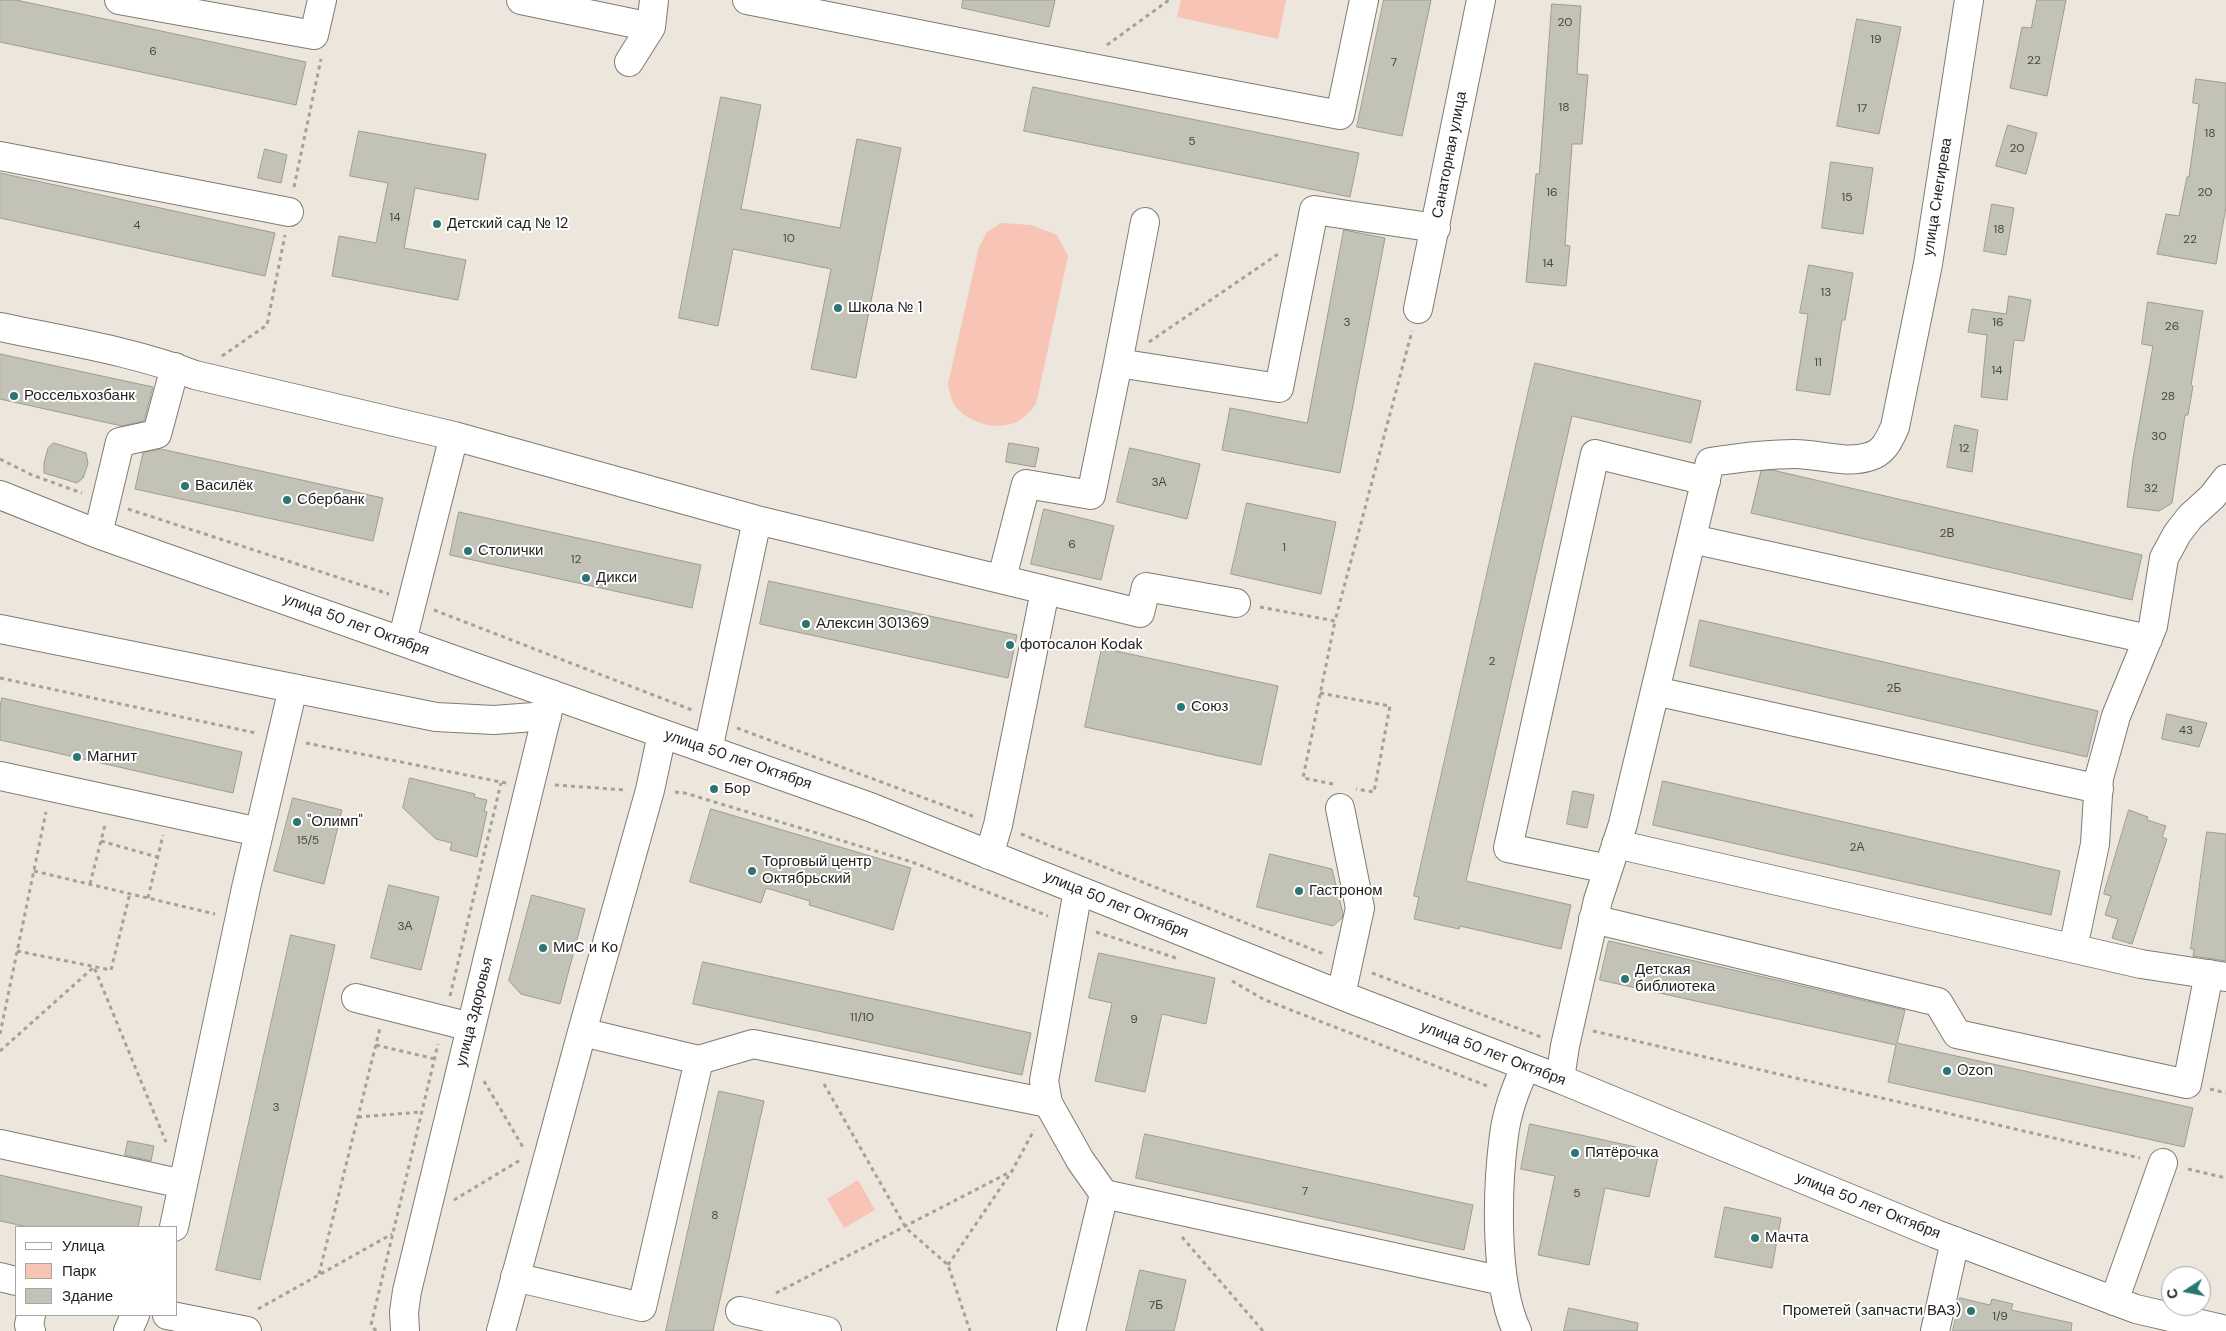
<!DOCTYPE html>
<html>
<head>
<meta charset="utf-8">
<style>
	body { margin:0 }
	#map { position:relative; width:2226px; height:1331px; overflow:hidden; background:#ece6dc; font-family:"DM Sans",sans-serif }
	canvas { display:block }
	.legend { position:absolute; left:15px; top:1226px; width:162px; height:90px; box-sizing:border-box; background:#fff; border:1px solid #a7a5a4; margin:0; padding:6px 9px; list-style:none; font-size:15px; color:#221f1c }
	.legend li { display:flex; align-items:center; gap:10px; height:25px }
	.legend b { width:25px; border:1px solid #a7a5a4 }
	.north { position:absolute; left:2161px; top:1266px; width:50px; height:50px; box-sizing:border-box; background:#fff; border:1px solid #a7a5a4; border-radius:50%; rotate:259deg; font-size:14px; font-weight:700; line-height:20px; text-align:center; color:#221f1c }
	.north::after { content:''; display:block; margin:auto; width:18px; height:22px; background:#2b7573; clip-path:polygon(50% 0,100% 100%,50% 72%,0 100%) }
</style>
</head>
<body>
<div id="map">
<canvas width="2226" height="1331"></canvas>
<ul class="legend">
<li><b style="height:6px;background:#fff"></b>Улица</li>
<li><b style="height:14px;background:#f7c4b6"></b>Парк</li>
<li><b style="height:14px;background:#c3c2b7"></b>Здание</li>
</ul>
<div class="north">С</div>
</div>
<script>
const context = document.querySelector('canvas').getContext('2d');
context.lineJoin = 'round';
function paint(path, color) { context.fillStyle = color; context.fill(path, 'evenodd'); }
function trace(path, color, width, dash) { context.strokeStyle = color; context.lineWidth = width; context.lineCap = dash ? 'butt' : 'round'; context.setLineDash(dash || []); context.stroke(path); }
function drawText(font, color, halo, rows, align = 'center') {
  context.font = font + ' "DM Sans",sans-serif'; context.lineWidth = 4; context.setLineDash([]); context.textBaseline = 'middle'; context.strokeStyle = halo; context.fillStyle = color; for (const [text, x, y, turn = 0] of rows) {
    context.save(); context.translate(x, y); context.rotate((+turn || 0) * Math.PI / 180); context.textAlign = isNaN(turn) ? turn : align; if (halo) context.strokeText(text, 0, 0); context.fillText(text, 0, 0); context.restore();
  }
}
const green = new Path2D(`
	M 1181,0 L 1286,0 L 1278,39 L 1177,17 Z
	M 1001,223 L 1031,225 L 1057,235 L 1068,256 L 1036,404 C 1030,411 1025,418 1016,422 C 995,432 961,421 952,400 C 950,395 949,389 948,384 L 979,247 L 987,232 Z
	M 858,1180 L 875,1210 L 844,1228 L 827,1199 Z`);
const building = new Path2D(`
	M 0,0 L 16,0 L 306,62 L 296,105 L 0,42 Z
	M 963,0 L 1055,0 L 1049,27 L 962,8 Z
	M 1384,0 L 1431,0 L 1402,136 L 1357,127 Z
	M 2037,0 L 2066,0 L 2047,96 L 2010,88 L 2022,27 L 2031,28 Z
	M 1552,4 L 1581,6 L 1577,74 L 1588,75 L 1582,144 L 1572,144 L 1565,245 L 1570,246 L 1566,286 L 1526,282 L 1536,174 L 1539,174 Z
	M 1857,19 L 1901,27 L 1879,134 L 1837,126 Z
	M 2196,79 L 2226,83 L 2226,207 L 2216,264 L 2157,254 L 2166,214 L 2179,216 L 2187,177 L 2189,177 L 2199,104 L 2193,103 Z
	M 1033,87 L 1359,153 L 1350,197 L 1024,131 Z
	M 721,97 L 761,105 L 741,209 L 840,228 L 857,139 L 901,148 L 856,378 L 811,369 L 831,269 L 733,249 L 718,326 L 679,318 Z
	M 2008,125 L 2037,133 L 2026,174 L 1996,166 Z
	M 359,131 L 486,154 L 478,200 L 415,188 L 404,248 L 466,260 L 458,300 L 332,276 L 339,236 L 376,243 L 388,183 L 350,176 Z
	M 265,149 L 287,155 L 281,183 L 258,178 Z
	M 1831,162 L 1873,168 L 1863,234 L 1822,228 Z
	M 0,173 L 275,233 L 265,276 L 0,218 Z
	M 1992,204 L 2014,208 L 2006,255 L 1984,251 Z
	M 1344,230 L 1385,238 L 1340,473 L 1222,450 L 1230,408 L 1307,423 Z
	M 1809,265 L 1853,273 L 1845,320 L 1842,320 L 1830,395 L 1796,390 L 1808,314 L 1800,313 Z
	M 2009,296 L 2031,300 L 2024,341 L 2014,340 L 2007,400 L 1981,397 L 1987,335 L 1968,332 L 1972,309 L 2006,314 Z
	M 2148,302 L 2203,311 L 2191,385 L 2193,386 L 2188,415 L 2185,415 L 2172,503 L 2159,511 L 2127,507 L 2133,459 L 2153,346 L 2142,344 Z
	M 0,354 L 153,387 L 144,421 L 122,426 L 0,399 Z
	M 1535,363 L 1701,401 L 1691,443 L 1572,416 L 1466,881 L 1571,905 L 1561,949 L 1460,926 L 1459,929 L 1414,919 L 1419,897 L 1414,896 Z
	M 1955,425 L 1978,430 L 1972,472 L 1947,467 Z
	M 54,443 L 86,453 L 88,464 L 83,478 L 77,483 L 44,473 L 44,463 L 48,448 Z
	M 1009,443 L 1039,448 L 1035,467 L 1006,462 Z
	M 1130,448 L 1200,464 L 1187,519 L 1117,502 Z
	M 161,449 L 383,498 L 373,541 L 135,489 L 143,453 Z
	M 1772,470 L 2142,555 L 2132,600 L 1751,513 L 1761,471 Z
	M 1247,503 L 1336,522 L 1321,594 L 1231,574 Z
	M 1044,509 L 1114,526 L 1101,580 L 1031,564 Z
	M 459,512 L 701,565 L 692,608 L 450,555 Z
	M 769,581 L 1017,635 L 1008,678 L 760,624 Z
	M 1700,620 L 2098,711 L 2087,757 L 1690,666 Z
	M 1102,648 L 1278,686 L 1261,765 L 1085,727 Z
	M 2,698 L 242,752 L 233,793 L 0,740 L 0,708 Z
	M 2167,714 L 2207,723 L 2199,747 L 2162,739 Z
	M 410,778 L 475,794 L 474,797 L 487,800 L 484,811 L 487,812 L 477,857 L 450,850 L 452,843 L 436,839 L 403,808 Z
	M 1663,781 L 2060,871 L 2051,915 L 1653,825 Z
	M 1573,791 L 1594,795 L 1587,828 L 1567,824 Z
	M 293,798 L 342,810 L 324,884 L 274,871 Z
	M 711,809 L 911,868 L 893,930 L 809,905 L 810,901 L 766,888 L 761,903 L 690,882 Z
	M 2129,810 L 2148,817 L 2147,820 L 2166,826 L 2162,837 L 2167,839 L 2132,944 L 2112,938 L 2118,919 L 2105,915 L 2111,896 L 2104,894 Z
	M 2207,832 L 2226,834 L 2226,961 L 2193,956 L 2194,949 L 2191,949 Z
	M 1270,854 L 1332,869 L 1343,914 L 1342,918 L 1333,926 L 1257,907 Z
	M 389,885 L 439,897 L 421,970 L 371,958 Z
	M 532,895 L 585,909 L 560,1004 L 521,994 L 509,981 Z
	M 291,935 L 335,945 L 260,1280 L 216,1270 Z
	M 1609,941 L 1905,1010 L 1897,1043 L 2193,1108 L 2184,1147 L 1888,1082 L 1896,1045 L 1600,980 Z
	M 1099,953 L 1215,978 L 1206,1024 L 1162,1014 L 1145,1092 L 1095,1081 L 1112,1003 L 1089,998 Z
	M 703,962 L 1031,1033 L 1022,1075 L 693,1004 Z
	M 719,1091 L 764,1101 L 713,1331 L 666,1331 Z
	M 1530,1124 L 1659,1152 L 1649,1197 L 1605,1188 L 1589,1265 L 1538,1255 L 1555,1176 L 1521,1169 Z
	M 1145,1134 L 1473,1205 L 1464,1250 L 1136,1178 Z
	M 128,1141 L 154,1146 L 151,1161 L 125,1155 Z
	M 0,1175 L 142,1207 L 138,1227 L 28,1227 L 0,1221 Z
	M 1725,1207 L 1781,1218 L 1772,1268 L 1715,1257 Z
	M 1140,1270 L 1186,1280 L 1174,1331 L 1126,1331 Z
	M 1960,1298 L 1990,1305 L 1992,1299 L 2013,1304 L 2011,1310 L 2072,1323 L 2071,1331 L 1953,1331 Z
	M 1569,1308 L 1638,1323 L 1637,1331 L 1564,1331 Z`);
const path = new Path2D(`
	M 1107,45 L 1169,0
	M 294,187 L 321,59
	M 1149,342 L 1281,252
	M 222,356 L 267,325 L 285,235
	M 0,459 L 32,475 L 82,493
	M 128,509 L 389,594
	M 1260,607 L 1335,621 L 1412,331
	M 434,610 L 692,710
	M 0,678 L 256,733
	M 1320,693 L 1390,706 L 1374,792 L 1356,789
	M 737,728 L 975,817
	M 306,743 L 506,783
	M 1333,784 L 1303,778 L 1335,621
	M 555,785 L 626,790
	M 675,792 L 685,793 L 912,862 L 1048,916
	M 1021,834 L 1324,954
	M 101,841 L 157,857
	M 34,871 L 215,914
	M 90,884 L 105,825
	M 148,898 L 163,835
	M 1096,932 L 1176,958
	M 17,951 L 111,970 L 130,893
	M 1372,973 L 1541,1037
	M 1232,981 L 1265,1000 L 1490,1087
	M 450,996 L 501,783
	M 1593,1031 L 2140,1158
	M 0,1034 L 46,812
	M 376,1045 L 435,1059
	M 0,1051 L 94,967 L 166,1142
	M 484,1081 L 524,1149
	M 824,1084 L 906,1228 L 948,1265 L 970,1331
	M 2210,1089 L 2226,1093
	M 358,1117 L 421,1112
	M 2188,1169 L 2226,1178
	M 454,1200 L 522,1159
	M 1182,1237 L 1263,1331
	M 948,1265 L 1012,1171 L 1034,1130
	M 319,1274 L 380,1028
	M 776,1293 L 1012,1171
	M 258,1309 L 392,1234
	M 376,1331 L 371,1325 L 438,1044`);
const minor = new Path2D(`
	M 119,0 L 314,35 L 322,0
	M 521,0 L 651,27
	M 747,0 L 1034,57 L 1340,115 L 1364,0
	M 629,62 L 651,27 L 654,0
	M 0,156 L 289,212
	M 1418,309 L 1481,0
	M 0,327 C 65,341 133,351 195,375 L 454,436 L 757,520 L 1140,613 L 1146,587 L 1236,603
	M 1118,363 L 1145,222
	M 0,495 L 98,534 L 870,807 L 1356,1001 L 1560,1079 L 1936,1234 L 2136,1309 L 2226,1330
	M 98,534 L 120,442 L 157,434 L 175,367
	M 1692,539 L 2148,639
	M 1002,578 L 1026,484 L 1091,495 L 1118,363 L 1279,388 L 1314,210 L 1436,228
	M 0,629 L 436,717 L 494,720 L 547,716
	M 402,641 L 454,436
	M 1655,691 L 2099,789
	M 708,750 L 757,520
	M 0,776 L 259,832
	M 1340,808 L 1360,908 L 1341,995
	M 1616,844 L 2141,964 L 2226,977
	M 989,855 L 998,825 L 1045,591
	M 1608,869 L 1508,848 L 1595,454 L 1706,481
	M 1593,919 L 1938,1002 L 1957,1034 L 2187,1084 L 2209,974
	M 2073,948 L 2095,844 L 2099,778 L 2116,716 L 2153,626 L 2164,558 L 2177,534 L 2190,517 L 2212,497 L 2226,479
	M 356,998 L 471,1027
	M 582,1032 L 699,1060 L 753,1044 L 1048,1103
	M 1560,1079 L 1565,1046 L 1598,900 L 1623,824 L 1710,462 C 1738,458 1766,454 1795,454 C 1818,454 1846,464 1868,457 C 1884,453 1889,440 1895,427 L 1928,264 L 1969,0
	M 0,1144 L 183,1184
	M 1104,1194 L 1503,1281
	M 174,1227 L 246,888 L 293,688
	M 0,1277 L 16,1281
	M 515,1277 L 642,1307 L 699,1060
	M 2114,1301 L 2163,1163
	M 740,1311 L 827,1331
	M 31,1315 L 29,1325 L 31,1331
	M 167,1315 L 247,1331
	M 128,1331 L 135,1315
	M 405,1331 L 404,1312 L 407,1291 L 552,694
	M 501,1331 L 582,1032 L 650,790 L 662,734
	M 1071,1331 L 1104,1194 L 1080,1160 L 1048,1103 L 1044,1081 L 1078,890
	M 1517,1331 C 1494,1283 1497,1188 1504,1135 C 1507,1112 1516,1087 1526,1066
	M 1935,1331 L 1955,1241`);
const markers = [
	[437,224,5,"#2b7573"],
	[838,308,5,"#2b7573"],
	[14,396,5,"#2b7573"],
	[185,486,5,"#2b7573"],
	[287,500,5,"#2b7573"],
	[468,551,5,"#2b7573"],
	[586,578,5,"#2b7573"],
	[806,624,5,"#2b7573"],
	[1010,645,5,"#2b7573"],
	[1181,707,5,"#2b7573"],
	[77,757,5,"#2b7573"],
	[714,789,5,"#2b7573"],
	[297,822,5,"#2b7573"],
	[752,871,5,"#2b7573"],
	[1299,891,5,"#2b7573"],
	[543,948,5,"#2b7573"],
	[1625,979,5,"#2b7573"],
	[1947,1071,5,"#2b7573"],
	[1575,1153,5,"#2b7573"],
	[1755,1238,5,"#2b7573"],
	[1971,1311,5,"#2b7573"]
];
const numberNames = [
	["20",1565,23],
	["19",1876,40],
	["6",153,52],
	["22",2034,61],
	["7",1394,63],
	["18",1564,108],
	["17",1862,109],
	["18",2210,134],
	["5",1192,142],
	["20",2017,149],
	["16",1552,193],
	["20",2205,193],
	["15",1847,198],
	["14",395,218],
	["4",137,226],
	["18",1999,230],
	["10",789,239],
	["22",2190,240],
	["14",1548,264],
	["13",1826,293],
	["3",1347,323],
	["16",1998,323],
	["26",2172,327],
	["11",1818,363],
	["14",1997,371],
	["28",2168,397],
	["30",2159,437],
	["12",1964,449],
	["3А",1159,483],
	["32",2151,489],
	["2В",1947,534],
	["6",1072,545],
	["1",1284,548],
	["12",576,560],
	["2",1492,662],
	["2Б",1894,689],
	["43",2186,731],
	["15/5",308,841],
	["2А",1857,848],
	["3А",405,927],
	["11/10",862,1018],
	["9",1134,1020],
	["3",276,1108],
	["7",1305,1192],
	["5",1577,1194],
	["8",715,1216],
	["7Б",1156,1306],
	["1/9",2000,1317]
];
const streetNames = [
	["Санаторная улица",1450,155,-79],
	["улица Снегирева",1938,197,-81],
	["улица 50 лет Октября",356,625,20],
	["улица 50 лет Октября",738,760,19],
	["улица 50 лет Октября",1116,905,22],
	["улица Здоровья",475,1012,-76],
	["улица 50 лет Октября",1493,1054,21],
	["улица 50 лет Октября",1868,1206,22]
];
const poiNames = [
	["Детский сад № 12",447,224],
	["Школа № 1",848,308],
	["Россельхозбанк",24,396],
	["Василёк",195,486],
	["Сбербанк",297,500],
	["Столички",478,551],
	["Дикси",596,578],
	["Алексин 301369",816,624],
	["фотосалон Kodak",1020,645],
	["Союз",1191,707],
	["Магнит",87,757],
	["Бор",724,789],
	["\"Олимп\"",307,822],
	["Торговый центр",762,862],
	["Октябрьский",762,879],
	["Гастроном",1309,891],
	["МиС и Ко",553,948],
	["Детская",1635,970],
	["библиотека",1635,987],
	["Ozon",1957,1071],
	["Пятёрочка",1585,1153],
	["Мачта",1765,1238],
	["Прометей (запчасти ВАЗ)",1961,1311,"right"]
];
paint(green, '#f7c4b6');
paint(building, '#c3c2b7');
trace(building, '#9d9c92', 1);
trace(minor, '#807b72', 30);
trace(path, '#a5a199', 3, [4, 4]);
trace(minor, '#fff', 28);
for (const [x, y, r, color] of markers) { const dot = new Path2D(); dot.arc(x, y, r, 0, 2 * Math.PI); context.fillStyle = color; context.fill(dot); trace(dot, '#fff', 2); }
drawText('12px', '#4a4843', null, numberNames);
drawText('15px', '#221f1c', '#fff', streetNames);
drawText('15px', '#221f1c', '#fff', poiNames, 'left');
</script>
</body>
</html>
